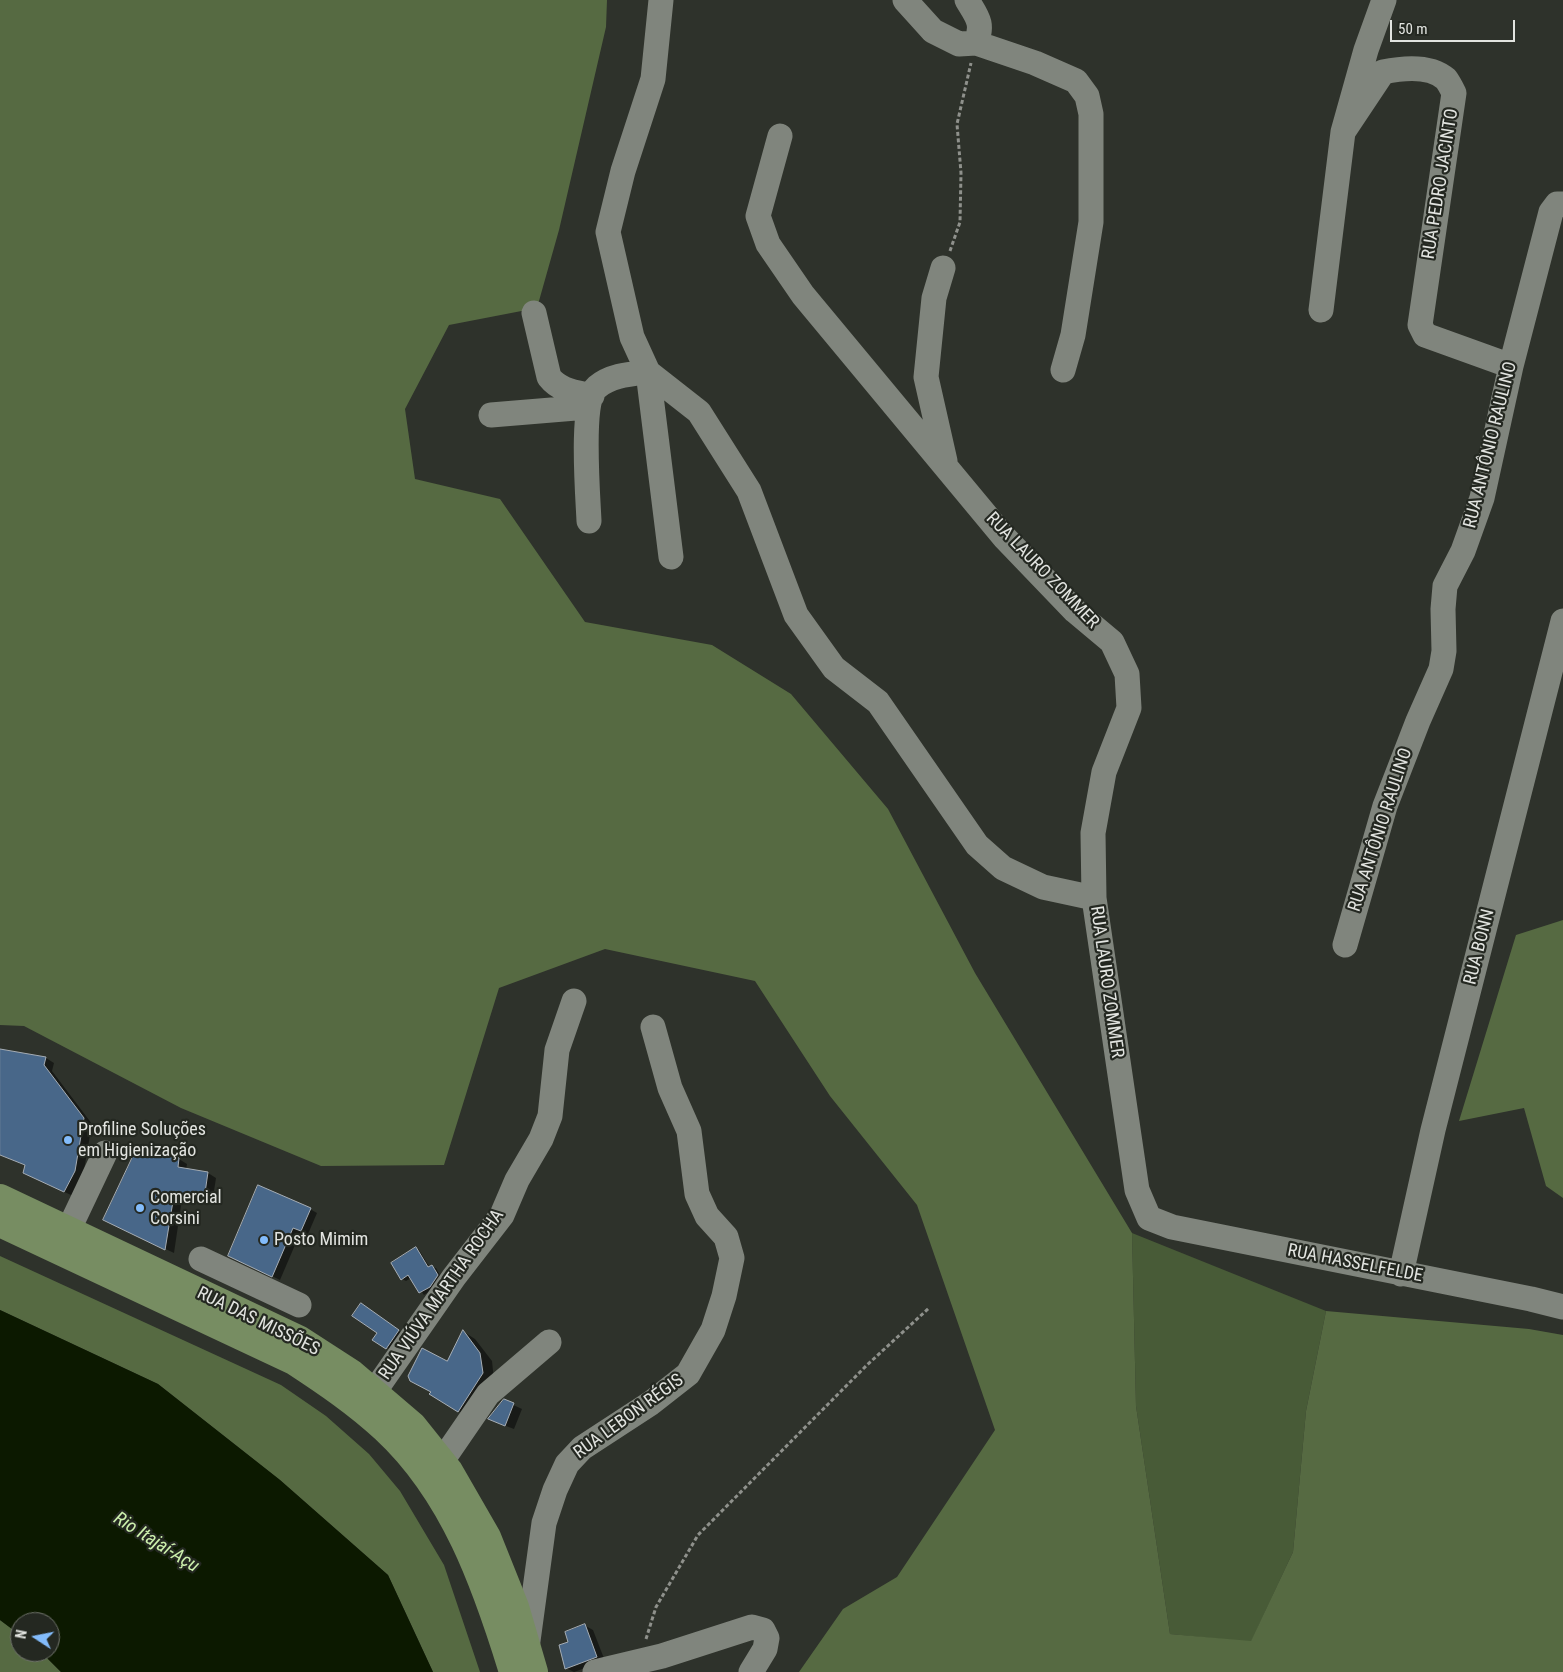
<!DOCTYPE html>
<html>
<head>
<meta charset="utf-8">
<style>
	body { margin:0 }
	#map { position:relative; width:1563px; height:1672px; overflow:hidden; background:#2e322b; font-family:"Roboto Condensed",sans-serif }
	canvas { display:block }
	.north { position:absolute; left:10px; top:1612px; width:50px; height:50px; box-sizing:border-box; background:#242821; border:1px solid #70736d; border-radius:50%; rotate:281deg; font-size:14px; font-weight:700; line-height:20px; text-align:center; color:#e2e4e0 }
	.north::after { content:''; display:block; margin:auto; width:18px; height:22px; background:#83bcfb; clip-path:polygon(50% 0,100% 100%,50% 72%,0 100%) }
	.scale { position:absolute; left:1390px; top:20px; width:125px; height:22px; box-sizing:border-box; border:2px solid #e2e4e0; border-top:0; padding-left:6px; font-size:15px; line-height:18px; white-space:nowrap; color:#e2e4e0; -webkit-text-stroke:4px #242821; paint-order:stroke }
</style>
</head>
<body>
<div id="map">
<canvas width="1563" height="1672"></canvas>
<div class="north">N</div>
<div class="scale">50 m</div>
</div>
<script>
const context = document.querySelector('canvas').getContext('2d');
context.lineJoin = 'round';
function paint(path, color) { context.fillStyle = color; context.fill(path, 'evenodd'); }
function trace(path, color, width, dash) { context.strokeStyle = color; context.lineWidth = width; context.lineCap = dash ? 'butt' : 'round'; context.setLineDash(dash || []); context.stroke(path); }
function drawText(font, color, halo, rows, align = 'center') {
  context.font = font + ' "Roboto Condensed",sans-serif'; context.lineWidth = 4.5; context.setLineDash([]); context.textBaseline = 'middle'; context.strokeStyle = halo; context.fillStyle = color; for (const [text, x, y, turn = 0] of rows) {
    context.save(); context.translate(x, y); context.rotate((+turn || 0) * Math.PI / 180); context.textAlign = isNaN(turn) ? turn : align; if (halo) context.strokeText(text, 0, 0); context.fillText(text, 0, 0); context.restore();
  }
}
const green = new Path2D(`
	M 1132,1233 L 1326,1311 L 1306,1411 L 1293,1552 L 1251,1642 L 1170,1634 L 1136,1406 Z`);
const forest = new Path2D(`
	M 0,0 L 607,0 L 606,27 L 559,230 L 537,308 L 449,325 L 405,409 L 415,479 L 500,499 L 585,622 L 712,645 L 791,694 L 888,809 L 975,973 L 1132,1233 L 1136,1406 L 1170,1634 L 1251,1641 L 1293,1552 L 1306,1411 L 1326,1311 L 1529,1329 L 1563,1335 L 1563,1672 L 799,1672 L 843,1609 L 897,1577 L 995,1430 L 917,1205 L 830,1096 L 755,981 L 605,949 L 499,988 L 444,1165 L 321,1166 L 181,1108 L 24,1026 L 0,1025 Z
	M 1563,920 L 1563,1198 L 1546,1186 L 1524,1108 L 1459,1121 L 1516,935 Z
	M 0,1256 L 281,1385 L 326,1416 L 369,1454 L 400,1491 L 444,1565 L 480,1672 L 433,1672 L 388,1575 L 280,1480 L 158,1384 L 0,1310 Z
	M 0,1620 L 20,1635 L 20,1652 L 41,1652 L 61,1672 L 0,1672 Z`);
const water = new Path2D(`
	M 0,1310 L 158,1384 L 280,1480 L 388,1575 L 433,1672 L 61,1672 L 41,1652 L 50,1652 L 50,1622 L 20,1622 L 20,1635 L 0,1620 Z`);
const shadow = new Path2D(`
	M 0,1050 L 46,1058 L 54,1063 L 52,1071 L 92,1124 L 83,1176 L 73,1196 L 33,1177 L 26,1166 L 0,1155 Z
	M 179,1159 L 187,1164 L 186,1170 L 208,1173 L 216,1178 L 212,1204 L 182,1199 L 174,1253 L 113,1224 Z
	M 310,1209 L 317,1213 L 308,1234 L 301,1231 L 280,1280 L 237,1259 Z
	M 416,1248 L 419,1250 L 430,1268 L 436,1268 L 441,1277 L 433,1289 L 424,1295 L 411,1278 L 406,1281 L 402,1279 Z
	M 365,1307 L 402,1333 L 391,1350 L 374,1339 L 378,1332 Z
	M 464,1332 L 475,1339 L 492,1361 L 494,1380 L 470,1418 L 431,1394 Z
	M 505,1401 L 522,1409 L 514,1429 L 498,1423 Z
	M 584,1625 L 593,1630 L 605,1661 L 574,1672 L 566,1668 L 570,1643 Z`);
const building = new Path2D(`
	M 0,1049 L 46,1057 L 44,1065 L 84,1118 L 75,1171 L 64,1192 L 23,1173 L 25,1165 L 0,1155 Z
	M 138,1146 L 179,1158 L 178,1167 L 208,1172 L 204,1200 L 174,1195 L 165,1250 L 103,1220 Z
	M 258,1185 L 311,1208 L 301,1231 L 293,1228 L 272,1277 L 228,1256 Z
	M 416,1247 L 428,1267 L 432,1265 L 438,1275 L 430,1287 L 419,1293 L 408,1275 L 401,1280 L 391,1263 Z
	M 361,1303 L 399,1330 L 386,1349 L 372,1340 L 377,1333 L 352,1316 Z
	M 463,1330 L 480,1353 L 483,1373 L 458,1412 L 429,1394 L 431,1392 L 410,1381 L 408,1376 L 422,1348 L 447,1361 Z
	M 504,1399 L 514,1403 L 505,1426 L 488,1419 Z
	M 585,1624 L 597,1657 L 565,1669 L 559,1645 L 568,1642 L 565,1632 Z`);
const path = new Path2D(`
	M 950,251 L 960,222 L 961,173 L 957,124 L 971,63
	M 646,1639 L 656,1607 L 698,1535 L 867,1365 L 929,1308`);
const minor = new Path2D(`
	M 661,0 L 653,79 L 623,171 L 608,232 L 632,337 L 648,372 L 699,412 L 749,491 L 796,615 L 834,668 L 878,702 L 977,845 L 1003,868 L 1043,887 L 1094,898
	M 905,0 L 933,31 L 959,44 L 976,43 C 984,23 977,17 967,0
	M 976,43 L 1035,63 L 1076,81 L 1087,96 L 1091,114 L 1091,222 L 1073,335 L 1063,370
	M 1343,132 L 1383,72 C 1402,68 1430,65 1446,79 C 1449,83 1452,89 1454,93 L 1420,325 L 1425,335 L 1511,366
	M 780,136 L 758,216 L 768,244 L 803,295 L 1004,537 L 1075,611 L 1112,642 L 1127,674 L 1129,708 L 1104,772 L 1093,833 L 1094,898 L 1137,1190 L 1149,1218 L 1172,1227 L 1531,1299 L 1563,1307
	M 943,268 L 934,298 L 926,377 L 945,461
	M 1321,310 L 1343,132 L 1366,50 L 1384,0
	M 534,313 L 549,377 C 560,391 575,392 592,396
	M 648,372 L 671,557
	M 491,415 L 588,407
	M 589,521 C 588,497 580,401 597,387 C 611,375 631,374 648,372
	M 1345,945 L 1385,806 L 1418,721 L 1441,669 L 1444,651 L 1443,609 L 1445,586 L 1463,551 L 1482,498 L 1511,366 L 1551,212 L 1557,204 L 1563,204
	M 68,1231 L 105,1153
	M 201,1259 L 299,1305
	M 1401,1274 L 1433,1130 L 1563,621
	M 374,1392 L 454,1277 L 502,1215 L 517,1180 L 541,1139 L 550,1116 L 557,1050 L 574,1001
	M 442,1461 L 488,1394 L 549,1342
	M 527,1648 L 544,1523 L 555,1490 L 567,1464 L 582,1448 L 651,1403 L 688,1374 L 713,1330 L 724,1296 L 732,1258 L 726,1237 L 707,1216 L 697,1194 L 689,1131 L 670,1088 L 653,1027
	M 595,1672 L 662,1656 L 752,1627 L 763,1630 L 767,1638 L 765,1649 L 751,1672`);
const major = new Path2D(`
	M 0,1198 L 300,1340 L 351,1373 L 413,1426 L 449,1471 L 487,1537 L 515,1607 L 534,1672
	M 0,1223 L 294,1361 C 326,1382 357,1403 385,1429 C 454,1493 486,1584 513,1672`);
const markers = [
	[68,1140,5,"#83bcfb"],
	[140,1208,5,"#83bcfb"],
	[264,1240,5,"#83bcfb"]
];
const streetNames = [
	["RUA PEDRO JACINTO",1441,184,-81],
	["RUA ANTÔNIO RAULINO",1491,445,-76],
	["RUA LAURO ZOMMER",1042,571,46],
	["RUA ANTÔNIO RAULINO",1381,830,-72],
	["RUA BONN",1480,947,-76],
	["RUA LAURO ZOMMER",1106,982,82],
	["RUA HASSELFELDE",1355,1264,11],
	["RUA VIÚVA MARTHA ROCHA",442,1295,-55],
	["RUA DAS MISSÕES",258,1322,26],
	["RUA LEBON RÉGIS",629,1417,-36]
];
const poiNames = [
	["Profiline Soluções",78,1130],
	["em Higienização",78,1151],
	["Comercial",150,1198],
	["Corsini",150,1219],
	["Posto Mimim",274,1240]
];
const waterNames = [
	["Rio Itajaí-Açu",156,1543,32]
];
paint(green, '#485b37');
paint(forest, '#566a42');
paint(water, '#0c1900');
paint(shadow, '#0007');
paint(building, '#486789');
trace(building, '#a6adb4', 1);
trace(path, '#8f918c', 3, [4, 2.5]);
trace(minor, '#80857d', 25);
trace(major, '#778d62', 28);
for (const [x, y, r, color] of markers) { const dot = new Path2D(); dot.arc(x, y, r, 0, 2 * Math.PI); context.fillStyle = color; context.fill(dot); trace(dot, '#242821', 2); }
drawText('18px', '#e2e4e0', '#242821', streetNames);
drawText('18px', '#e2e4e0', '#242821', poiNames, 'left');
drawText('italic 19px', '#cdf0ad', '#242821', waterNames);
</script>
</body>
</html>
